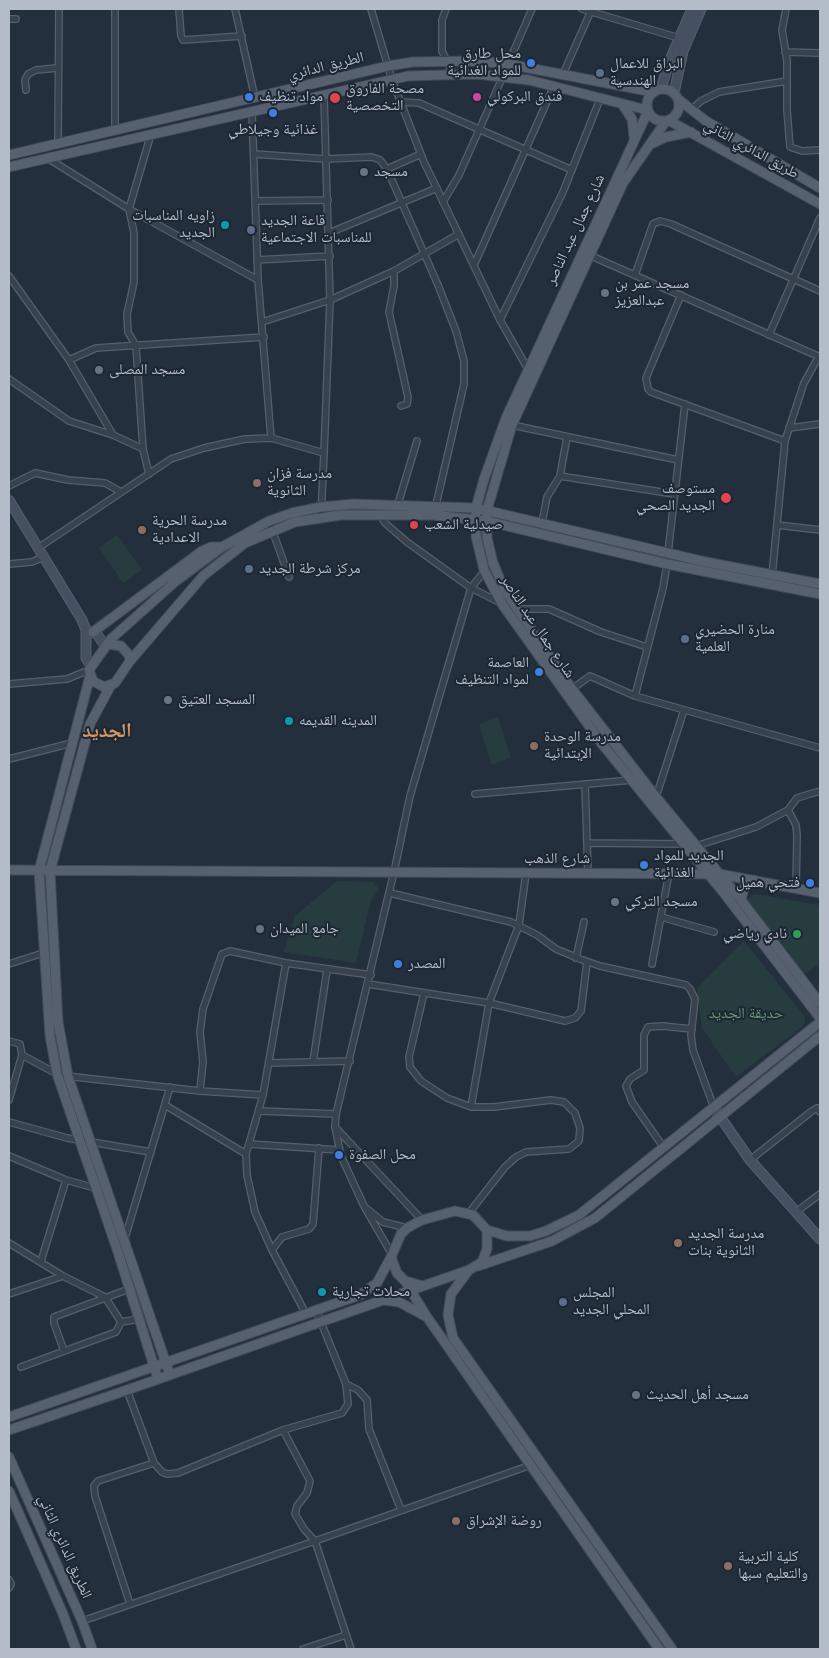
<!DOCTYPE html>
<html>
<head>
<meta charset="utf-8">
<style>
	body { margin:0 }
	#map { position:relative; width:829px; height:1658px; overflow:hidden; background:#242f3e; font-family:"Nunito Sans",sans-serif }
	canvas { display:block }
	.frame { position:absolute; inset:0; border:10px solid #b4bcc9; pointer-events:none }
</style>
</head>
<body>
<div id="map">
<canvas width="829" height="1658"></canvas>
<div class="frame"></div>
</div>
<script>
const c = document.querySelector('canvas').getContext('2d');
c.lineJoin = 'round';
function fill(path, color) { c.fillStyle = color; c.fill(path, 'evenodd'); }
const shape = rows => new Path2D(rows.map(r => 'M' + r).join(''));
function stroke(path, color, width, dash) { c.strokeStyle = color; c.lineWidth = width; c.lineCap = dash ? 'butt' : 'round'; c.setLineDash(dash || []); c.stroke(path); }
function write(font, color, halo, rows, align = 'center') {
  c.font = font + ' "Nunito Sans","Noto Naskh Arabic",sans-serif'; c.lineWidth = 4; c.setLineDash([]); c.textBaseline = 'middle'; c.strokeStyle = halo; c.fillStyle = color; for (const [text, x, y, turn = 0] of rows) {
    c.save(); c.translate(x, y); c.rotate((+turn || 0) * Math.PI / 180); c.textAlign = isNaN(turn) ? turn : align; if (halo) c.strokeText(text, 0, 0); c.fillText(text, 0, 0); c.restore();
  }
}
fill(shape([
	[117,535,142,570,123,583,99,548],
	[498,717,511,758,491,765,479,724],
	[337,881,374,882,379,890,371,900,356,963,284,952,295,916],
	[755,894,820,905,820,963,804,975,747,899],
	[744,941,805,1017,805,1022,802,1027,736,1077,702,1028,697,988]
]), '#263c3f');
const street = shape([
	[179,9,181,36,183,40,242,36],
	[235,9,255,98],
	[371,9,392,80,424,162,500,320,529,371],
	[446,9,442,20,442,51,453,74],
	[582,9,679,38],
	[786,9,782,30,787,60,787,110,790,147,802,151,820,150],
	[9,19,16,19],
	[785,52,820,53],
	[508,64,532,9],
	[563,74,590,13],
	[26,90,25,80,28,74,36,70,57,68],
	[401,102,419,103,572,170],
	[691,110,701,101,719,92,787,81],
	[252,113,258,280,271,438],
	[115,130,115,9],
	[58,144,59,9],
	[254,154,326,159,372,157,380,160,387,169,438,285,456,331,464,361,464,384,436,505],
	[49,159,129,209,258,280],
	[387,169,421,154],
	[255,201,328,200],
	[443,202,459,175,503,76],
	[329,233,437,188],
	[589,255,820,357],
	[257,260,330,256],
	[474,265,554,86],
	[394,271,394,286,389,312,408,397,407,404,401,406],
	[635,275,653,224,660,221,671,224,820,291],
	[9,276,69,360],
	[681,295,646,378,648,389,651,392,785,441],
	[500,320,563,192,600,99],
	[262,322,330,300,394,271,459,234],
	[769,335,820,218],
	[9,379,69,421,113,435,143,449],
	[512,425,678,460],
	[789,428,820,424],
	[113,435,69,360,96,348,264,337],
	[324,453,330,300,324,96],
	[149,474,143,449,136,346,128,332,127,314,134,282,134,233,129,209,151,134],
	[560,476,674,494],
	[9,486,35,473,68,480,105,483,121,492],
	[398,504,417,441],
	[379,513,385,523,407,542,471,588,501,603],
	[269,521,289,577],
	[542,523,547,497,560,476,567,437],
	[777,525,820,530],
	[38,548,171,459,204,448,245,439,271,438,324,453,321,517],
	[668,553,685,404],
	[9,564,32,562,43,557],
	[772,576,785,441,804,383,819,356],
	[517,609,549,609,601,632,647,647],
	[9,684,67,679,89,670],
	[572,689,590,676,635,696,820,748],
	[635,696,663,588,667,564],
	[9,759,72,743],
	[585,784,588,873],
	[475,794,632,780],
	[656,797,684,710],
	[788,810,796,825,797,835,796,888],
	[587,843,685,844],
	[696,846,756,827,788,810,797,798,820,791],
	[390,893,511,922,537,935,556,949,580,959,600,966,686,985,690,989,695,999,691,1035,693,1050,714,1108],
	[661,917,714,932],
	[576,958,584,922],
	[9,964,43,953],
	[652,964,669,873],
	[368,984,489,1003,565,1021,575,1018,581,1011,587,962],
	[424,993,409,1057,410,1067,421,1081,447,1098,471,1107,494,1107,551,1100,564,1102,575,1113,580,1128,579,1141,569,1149,526,1152,516,1157,505,1167,469,1213],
	[9,1041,20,1044,22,1055],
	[313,1062,327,970],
	[269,1063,350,1061],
	[66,1076,200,1091,263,1095],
	[200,1091,203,1062,200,1032,203,1009,222,954,230,951,286,963],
	[9,1100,22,1055,57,1074],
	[165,1105,246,1154],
	[471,1107,489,1003,519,925,526,873],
	[259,1111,336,1114],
	[9,1122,67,1138,151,1152],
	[335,1127,422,1220],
	[249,1144,339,1150],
	[664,1148,632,1102,626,1086,630,1079,644,1070,644,1035,648,1027,662,1026,692,1029],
	[9,1156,66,1180,95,1188],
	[750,1160,812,1111,817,1108,820,1112],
	[367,1209,383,1222,407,1228],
	[796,1212,820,1194],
	[125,1238,170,1087],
	[9,1243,63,1276,105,1297,121,1322,139,1319],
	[272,1250,282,1237,309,1229,313,1224,319,1148],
	[391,1253,364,1206,341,1156,335,1127,336,1114,394,872,410,796,471,588,486,569],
	[41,1261,66,1180],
	[9,1294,63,1276],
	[306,1314,272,1250,255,1212,247,1175,246,1154,263,1095,286,963,371,975],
	[64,1351,54,1323,54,1317,129,1289],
	[21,1367,116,1332,121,1322],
	[346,1384,358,1390,367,1400,369,1429,401,1510],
	[127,1390,154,1463,162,1472,167,1474,178,1473,283,1430,342,1413,348,1404,346,1384,316,1310],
	[9,1580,11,1584,9,1588],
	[130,1604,95,1496,94,1486,98,1481,154,1463],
	[82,1621,315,1541,304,1529,295,1514,297,1506,307,1493,310,1481,283,1430],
	[303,1649,346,1635],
	[351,1649,315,1541,531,1465]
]);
const secondary = shape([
	[661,89,669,62,692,9],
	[674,93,683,51,701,9],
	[9,500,82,620,86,630,86,658,91,666],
	[86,630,97,634,105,646],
	[714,1108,750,1160,820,1239]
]);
const primary = shape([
	'647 105a16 16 0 1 1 32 0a16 16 0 1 1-32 0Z',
	[678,99,706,121,820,188],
	[622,104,632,119,634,137],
	[648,111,506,418,484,479,476,508,476,536,484,570,502,604,602,744,723,892,820,1018],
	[668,120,820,204],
	[666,121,623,183,512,425,487,510,487,538,493,563,505,591,572,689,656,797,741,900,820,1003],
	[651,144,666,137,691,132],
	[9,155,388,66,412,62,475,61,508,64,653,92],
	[9,167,408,76,476,74,529,80,647,110],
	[93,632,202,551,211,547,221,547],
	[108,644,121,646,129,655,130,661,115,683,104,687,93,681,89,670,111,639,176,581,222,547,269,521,292,513,321,507,353,504,476,508,706,562,820,584],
	[130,661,203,576,245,543,295,522,341,515,433,515,486,521,667,564,820,594],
	[90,676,39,871,50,1036,57,1074,117,1249,158,1379],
	[111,685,90,724,50,871,58,1022,68,1076,170,1375],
	[9,870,719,874,820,893],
	[741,900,744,888,754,880],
	[455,1211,473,1215,487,1230,487,1249,482,1262,469,1270,423,1286,405,1281,397,1273,391,1257,401,1234,407,1228,422,1220,455,1211],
	[487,1230,507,1236,530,1236,546,1231,579,1215,820,1022],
	[478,1266,552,1241,595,1218,820,1036],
	[469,1270,451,1294,448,1315,453,1338,672,1649],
	[405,1281,427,1317,659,1649],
	[384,1300,399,1302,425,1316],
	[9,1417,360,1295,377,1283,391,1257],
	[9,1430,127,1390,423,1286],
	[9,1457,82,1621,92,1649],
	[9,1491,63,1614,76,1649]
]);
stroke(street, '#565f6c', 8);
stroke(secondary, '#565f6c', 11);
stroke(primary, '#414a57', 11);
stroke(street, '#38414e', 5.5);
stroke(secondary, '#465061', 9);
stroke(primary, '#56606e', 9);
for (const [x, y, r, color] of [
	[531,63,5,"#3f7fe0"],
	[600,73,5,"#5c6f8a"],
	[249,97,5,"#3f7fe0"],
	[477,97,5,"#d1479c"],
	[335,98,6,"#e0444e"],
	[273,113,5,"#3f7fe0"],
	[364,172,5,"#6b7280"],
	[225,225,5,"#0f9aa8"],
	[251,230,5,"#5c6f8a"],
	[605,293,5,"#6b7280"],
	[99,370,5,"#6b7280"],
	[257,483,5,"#8d6e63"],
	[726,498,6,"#e0444e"],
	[414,525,5,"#e0444e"],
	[142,530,5,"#8d6e63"],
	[249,569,5,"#5c6f8a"],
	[685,639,5,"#5c6f8a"],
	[539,672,5,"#3f7fe0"],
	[168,700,5,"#6b7280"],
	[289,721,5,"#0f9aa8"],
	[534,746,5,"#8d6e63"],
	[644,865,5,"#3f7fe0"],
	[810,883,5,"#3f7fe0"],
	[615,902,5,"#6b7280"],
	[260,929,5,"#6b7280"],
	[797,934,5,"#2e9e5b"],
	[398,964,5,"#3f7fe0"],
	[339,1155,5,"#3f7fe0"],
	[678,1243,5,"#8d6e63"],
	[322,1292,5,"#0f9aa8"],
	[563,1302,5,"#5c6f8a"],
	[636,1395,5,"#6b7280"],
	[456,1521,5,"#8d6e63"],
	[728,1566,5,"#8d6e63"]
]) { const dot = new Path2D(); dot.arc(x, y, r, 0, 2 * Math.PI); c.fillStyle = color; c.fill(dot); stroke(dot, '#1d2633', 2); }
write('15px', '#b4bcc9', '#1d2633', [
	["محل طارق",521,54,"right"],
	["للمواد الغدائية",521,71,"right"],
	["البراق للاعمال",610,64],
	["الهندسية",610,81],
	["مصحة الفاروق",346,89],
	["التخصصية",346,106],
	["مواد تنظيف",259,97],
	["فندق البركولي",487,97],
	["غذائية وجيلاطي",273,130,"center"],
	["مسجد",374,172],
	["زاويه المناسبات",215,216,"right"],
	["الجديد",215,233,"right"],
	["قاعة الجديد",261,221],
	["للمناسبات الاجتماعية",261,238],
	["مسجد عمر بن",615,284],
	["عبدالعزيز",615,301],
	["مسجد المصلى",109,370],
	["مدرسة فزان",267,474],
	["الثانوية",267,491],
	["مستوصف",715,489,"right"],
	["الجديد الصحي",715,506,"right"],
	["مدرسة الحرية",152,521],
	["الاعدادية",152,538],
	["صيدلية الشعب",424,525],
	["مركز شرطة الجديد",259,569],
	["منارة الحضيري",695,630],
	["العلمية",695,647],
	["العاصمة",529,663,"right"],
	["لمواد التنظيف",529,680,"right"],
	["المسجد العتيق",178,700],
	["المدينه القديمه",299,721],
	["مدرسة الوحدة",544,737],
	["الإبتدائية",544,754],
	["الجديد للمواد",654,856],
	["الغذائية",654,873],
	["فتحي هميل",800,883,"right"],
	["مسجد التركي",625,902],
	["جامع الميدان",270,929],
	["نادي رياضي",787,934,"right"],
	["المصدر",408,964],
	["محل الصفوة",349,1155],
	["مدرسة الجديد",688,1234],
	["الثانوية بنات",688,1251],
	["محلات تجارية",332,1292],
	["المجلس",573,1293],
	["المحلي الجديد",573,1310],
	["مسجد أهل الحديث",646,1395],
	["روضة الإشراق",466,1521],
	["كلية التربية",738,1557],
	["والتعليم سبها",738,1574]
], 'left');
write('15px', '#b4bcc9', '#1d2633', [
	["الطريق الدائري",326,67,-14],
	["طريق الدائري الثاني",751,150,29],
	["شارع جمال عبد الناصر",576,230,-65],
	["شارع جمال عبد الناصر",537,627,56],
	["شارع الذهب",557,859],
	["الطريق الدائري الثاني",64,1547,66]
]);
write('15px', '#6b9a76', '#1d2633', [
	["حديقة الجديد",746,1014]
]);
write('bold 20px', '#d59563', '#1d2633', [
	["الجديد",107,732]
]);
</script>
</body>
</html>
